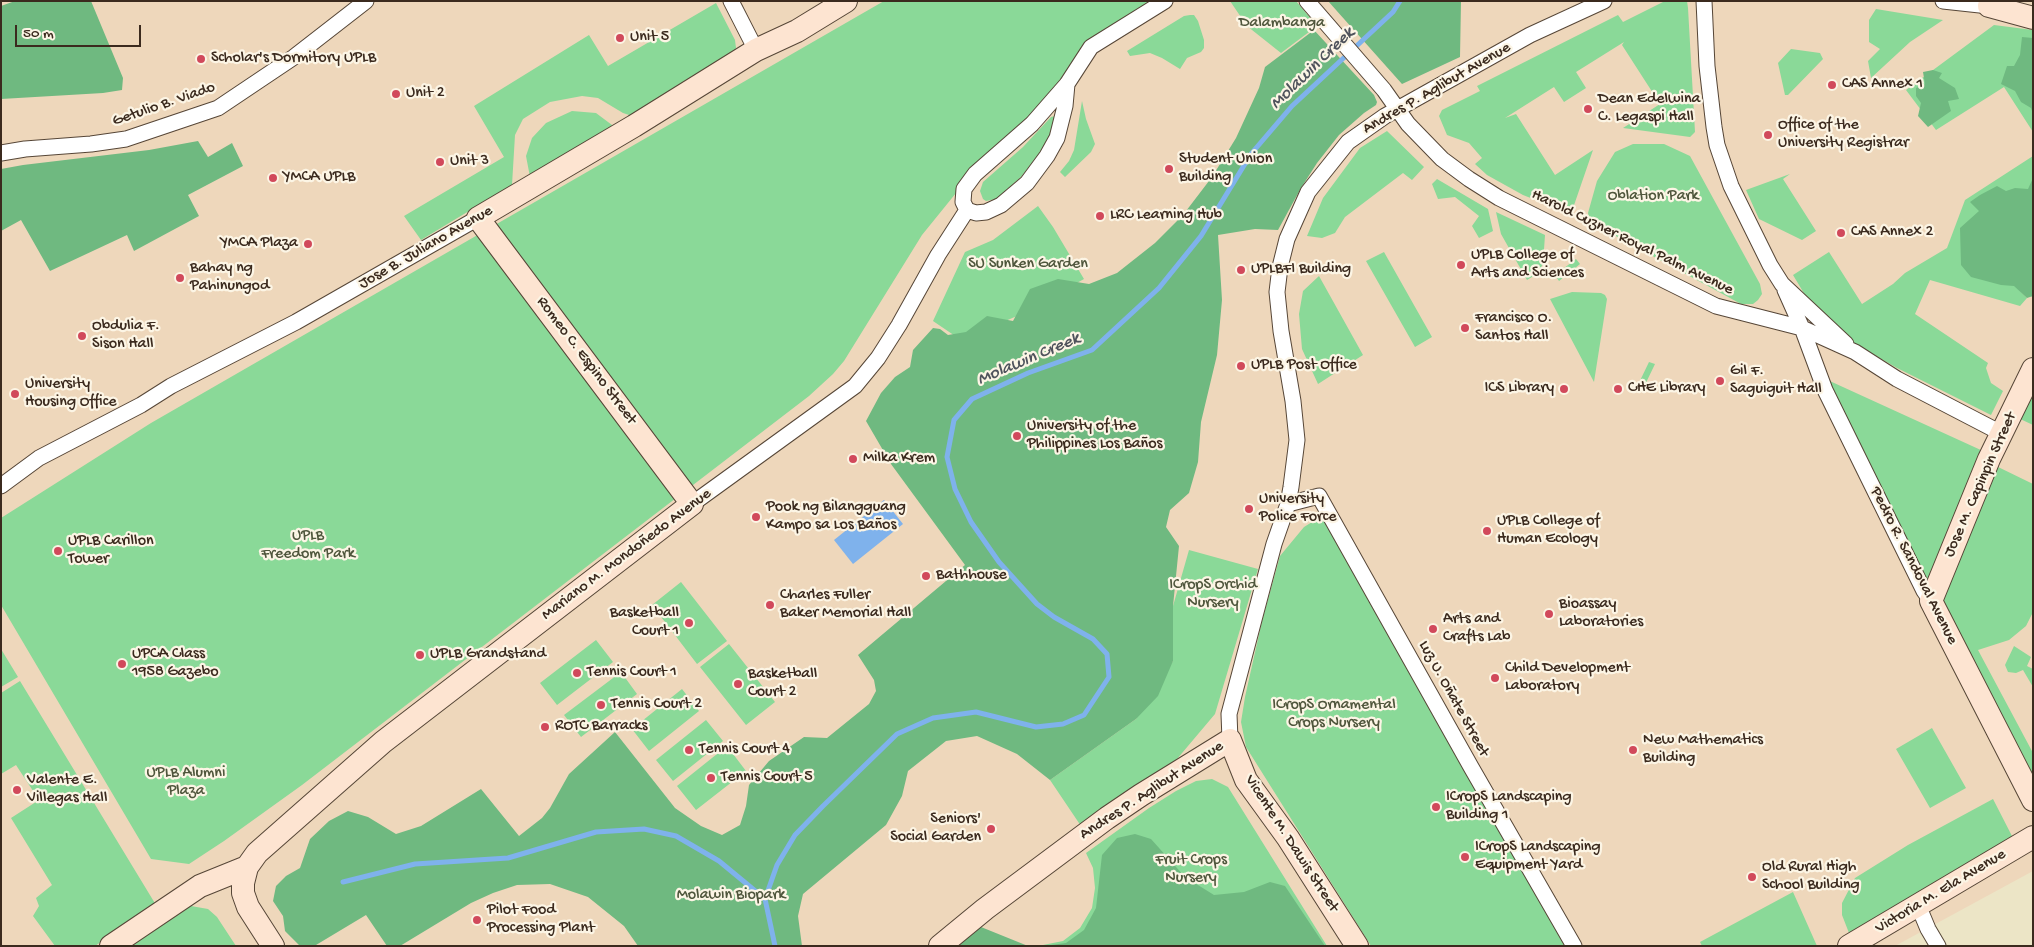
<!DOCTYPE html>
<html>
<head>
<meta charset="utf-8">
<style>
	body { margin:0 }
	#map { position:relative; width:2034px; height:947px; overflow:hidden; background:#ece5c6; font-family:"Gochi Hand",sans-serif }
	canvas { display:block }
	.frame { position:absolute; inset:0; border:2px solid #3b2a1e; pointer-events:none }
	.scale { position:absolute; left:15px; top:25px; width:126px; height:22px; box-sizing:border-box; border:2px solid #3b2a1e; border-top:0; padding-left:6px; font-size:15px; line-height:18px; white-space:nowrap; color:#3b2a1e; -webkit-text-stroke:4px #fcf5e5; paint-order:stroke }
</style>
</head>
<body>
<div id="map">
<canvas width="2034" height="947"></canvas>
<div class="frame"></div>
<div class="scale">50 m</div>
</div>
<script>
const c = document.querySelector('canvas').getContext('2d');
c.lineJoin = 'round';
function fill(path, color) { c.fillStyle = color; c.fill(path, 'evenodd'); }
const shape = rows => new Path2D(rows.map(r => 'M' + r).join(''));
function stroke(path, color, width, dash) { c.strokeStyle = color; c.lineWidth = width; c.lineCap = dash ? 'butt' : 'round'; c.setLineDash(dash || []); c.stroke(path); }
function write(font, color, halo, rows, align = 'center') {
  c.font = font + ' "Gochi Hand",sans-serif'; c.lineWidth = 4.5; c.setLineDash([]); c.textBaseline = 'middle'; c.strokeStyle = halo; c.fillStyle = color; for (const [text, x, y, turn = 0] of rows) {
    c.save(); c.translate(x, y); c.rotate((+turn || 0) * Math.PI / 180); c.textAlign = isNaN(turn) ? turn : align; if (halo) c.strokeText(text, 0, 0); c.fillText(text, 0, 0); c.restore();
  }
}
fill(shape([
	[1,1,2033,1,2033,871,1895,946,1,946]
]), '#eed7bb');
fill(shape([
	[884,1,1162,1,1087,47,1057,95,969,177,922,235,844,361,833,374,809,396,302,785,224,841,189,864,151,859,1,605,1,518,151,423],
	[1230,1,1296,1,1317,26,1281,53,1247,26],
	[1665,1,1687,1,1688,8,1695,132,1690,137,1623,128,1660,104,1622,45,1624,42,1576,72,1586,88,1564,102,1554,87,1505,118,1516,114,1555,175,1593,150,1572,211,1566,212,1523,195,1487,175,1475,164,1482,158,1469,143,1447,135,1439,116,1442,110,1480,91,1477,86,1618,15,1623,22],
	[716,3,735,40,736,48,732,57,635,117,623,113,598,98,582,96,550,102,523,119,515,135,512,185,421,240,404,216,504,157,474,106,589,35,608,66],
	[1876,9,1943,20,1910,42,1871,78,1868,61,1880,49,1869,42,1869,20],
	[1190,15,1194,15,1198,21,1204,40,1204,48,1201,52,1187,58,1180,69,1162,58,1150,53,1130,56,1127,51,1184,16],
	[1994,25,2033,30,2033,132,2004,87,1936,130,1906,90],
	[1791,49,1820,53,1823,59,1788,95,1785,95,1778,63],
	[1082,101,1086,119,1095,144,1091,152,1065,177,1060,172,1069,161,1074,150],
	[572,111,596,113,616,128,530,177,526,156,532,138,546,123],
	[1055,116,1048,142,1021,177,996,199,986,201,983,199,980,191,983,182,1023,147,1051,117],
	[1387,131,1424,167,1412,180,1403,173,1345,217,1335,233,1322,238,1307,236,1323,198,1360,148],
	[1633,144,1664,144,1690,156,1760,284,1762,294,1758,300,1753,304,1741,304,1590,222,1588,213,1597,181,1615,152],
	[2033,156,2033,297,2020,291,2027,298,2020,306,1930,280,1915,314,1988,363,1986,368,1991,383,2003,391,1991,415,1897,368,1857,345,1842,334,1808,300,1793,275,1829,252,1862,304,1893,284,1905,273,1947,248,1965,200],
	[1790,174,1783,179,1816,231,1802,240,1759,219,1746,190],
	[1437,179,1488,209,1493,231,1479,238,1472,226,1479,216,1455,197,1438,199,1432,184],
	[1038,206,1053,227,1084,279,1017,316,961,340,933,321,965,252,993,240],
	[1496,212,1545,235,1543,264,1537,274,1527,280,1501,234],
	[1384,252,1432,337,1415,347,1366,261],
	[1576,259,1580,264,1559,281,1555,275],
	[1319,276,1363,355,1318,384,1302,349,1299,314,1303,291],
	[1572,292,1601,293,1605,295,1607,299,1594,382,1550,299],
	[1649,362,1655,364,1642,391,1636,389],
	[1821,377,1983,451,1994,465,2033,484,2033,612,2026,626,2009,640,1978,650,2033,753,2033,790],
	[2033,383,2033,425,2016,417],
	[1325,514,1571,946,1371,946,1246,747,1241,722,1245,697,1262,621,1280,556,1304,527],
	[1189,550,1258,569,1215,714,1177,759,1083,829,1050,780,1136,719,1173,661,1173,606],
	[681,582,727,641,697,664,652,605],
	[596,640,613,662,557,705,540,683],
	[729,644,775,702,746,725,700,667],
	[2014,646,2031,657,2027,666,2033,669,2033,687,2023,670,2016,673,2008,672,2005,665],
	[1,649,18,677,1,687],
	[621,672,637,694,581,737,564,715],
	[20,681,156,905,95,946,55,946,33,916,39,906,36,898,52,885,11,818,39,800,16,765,1,774,1,693],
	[682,689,699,711,649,751,632,729],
	[706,720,723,741,673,781,656,760],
	[1932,728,1966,788,1930,808,1896,749],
	[727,746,746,771,696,810,677,786],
	[1212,779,1228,787,1327,946,1038,946,1063,941,1080,928,1092,908,1095,888,1093,868,1086,853,1149,808,1176,791,1196,781],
	[1993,799,2013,838,1849,933,1842,915,1842,903,1855,878,1908,845],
	[1793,892,1817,946,1702,946,1700,942],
	[191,906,208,909,217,917,236,946,131,946]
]), '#8ad998');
fill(shape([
	[15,1,91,1,123,78,122,90,103,93,1,99,1,6],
	[1328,1,1461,1,1460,57,1402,84],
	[1314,30,1374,95,1377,102,1376,105,1364,113,1339,135,1317,163,1301,188,1278,230,1255,229,1218,235,1222,300,1217,355,1201,422,1198,462,1189,493,1170,510,1166,527,1179,546,1173,606,1173,661,1158,696,1136,719,1050,780,1017,754,977,736,946,741,908,771,902,796,886,825,803,894,798,916,802,946,638,946,624,926,588,897,550,884,517,885,493,893,471,903,400,946,387,946,366,915,316,945,300,946,285,931,283,916,273,901,276,886,286,876,300,868,310,839,329,821,348,811,368,817,396,834,421,826,481,789,519,836,542,818,550,808,569,774,615,732,675,808,701,826,722,835,740,825,746,806,749,785,769,761,804,737,827,738,869,704,876,691,874,680,858,655,965,565,891,464,866,421,881,393,895,377,910,367,913,350,933,328,940,329,948,335,966,332,987,316,1013,321,1030,289,1058,279,1089,284,1117,273,1155,243,1183,215,1212,177,1236,138,1259,88,1265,67],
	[2022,37,2033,38,2033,114,2031,108,2021,102,2015,91,2001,84,2007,66,2014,66,2020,55],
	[1933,70,1942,73,1939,78,1955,88,1959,99,1948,101,1951,111,1928,127,1918,116,1921,103,1916,96,1916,88,1925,84,1923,72],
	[198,141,208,157,232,143,243,166,188,195,199,216,134,251,127,235,50,271,21,220,1,231,1,169,23,165,149,150],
	[2033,178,2033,296,2027,298,2014,286,2001,285,1971,277,1961,265,1960,228,1979,211,1970,202,1980,195,1997,186,2006,191,2015,188,2028,189],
	[1135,834,1151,839,1185,877,1214,895,1244,892,1270,882,1285,886,1325,946,1044,946,1066,943,1084,930,1096,908,1102,855,1117,838],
	[971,914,981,927,1028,946,930,946]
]), '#6fb980');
fill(shape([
	[884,500,903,524,853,564,834,540]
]), '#7fb2ec');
stroke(shape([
	[343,882,415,864,508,858,596,832,644,829,676,836,719,861,765,899],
	[775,946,765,899,777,865,795,835,823,806,897,734,933,718,976,712,1036,727,1063,724,1084,715,1109,677,1107,654,1093,639,1054,617,1037,604,999,562,971,522,955,489,947,457,954,420,972,399,1028,373,1092,350,1159,288,1201,236,1251,154,1292,106,1393,12,1400,1]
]), '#7fb2ec', 5);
const street = shape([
	[731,1,756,50],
	[1307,1,1384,90,1408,124,1442,159,1469,179,1499,198,1716,306,1802,328,1855,352,1897,379,2001,433],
	[1704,1,1707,66,1714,127,1717,145,1731,186,1770,265,1782,284,1846,344],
	[1943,1,1989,6,1996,1],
	[1067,84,1065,106,1057,138,1047,156,1027,183,1001,205,986,212,976,213,967,210,963,202,964,189,975,174,1032,124,1067,84,1091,47,1165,1],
	[1,153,25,149,91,144,126,139,218,108,294,57,366,1],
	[1785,290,1802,328,1825,390,1924,591,1931,601],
	[1,486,39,458,141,405,171,386,296,322,478,218],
	[692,504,855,386,878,358,899,325,938,255,967,210],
	[1288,504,1319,496,1471,767,1574,946],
	[1230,740,1229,714,1274,544,1288,504,1291,487,1297,440,1293,401,1281,331,1277,292,1280,267,1287,239,1308,192,1348,142,1385,116,1530,35,1604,1],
	[1918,905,1928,929,1938,946]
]);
const secondary = shape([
	[1989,6,2033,18],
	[2033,369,1989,459,1931,601,2033,800],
	[111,946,200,886,247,867],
	[273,946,248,907,243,893,243,883,247,867,257,853,383,742,692,504,478,218,634,126,756,50,797,31,846,1],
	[940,946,985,909,1107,818,1141,795,1230,740,1246,780,1288,838,1357,946],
	[1849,946,2033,837]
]);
stroke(street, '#564637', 17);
stroke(secondary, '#564637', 24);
stroke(street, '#fff', 15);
stroke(secondary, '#fde4d1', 22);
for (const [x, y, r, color] of [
	[620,38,5,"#d1495b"],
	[201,59,5,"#d1495b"],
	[1832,85,5,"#d1495b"],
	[396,94,5,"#d1495b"],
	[1588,109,5,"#d1495b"],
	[1768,135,5,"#d1495b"],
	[440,162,5,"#d1495b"],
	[1169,169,5,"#d1495b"],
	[273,178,5,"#d1495b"],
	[1100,216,5,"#d1495b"],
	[1841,233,5,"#d1495b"],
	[308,244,5,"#d1495b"],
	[1461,265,5,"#d1495b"],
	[1241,270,5,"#d1495b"],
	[180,278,5,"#d1495b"],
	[1465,328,5,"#d1495b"],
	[82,336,5,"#d1495b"],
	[1241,366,5,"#d1495b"],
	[1720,381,5,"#d1495b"],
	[1564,389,5,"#d1495b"],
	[1618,389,5,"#d1495b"],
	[15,394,5,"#d1495b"],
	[1017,436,5,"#d1495b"],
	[853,459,5,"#d1495b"],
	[1249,509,5,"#d1495b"],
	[756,517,5,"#d1495b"],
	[1487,531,5,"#d1495b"],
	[58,551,5,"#d1495b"],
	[926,576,5,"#d1495b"],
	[770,605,5,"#d1495b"],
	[1549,614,5,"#d1495b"],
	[689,623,5,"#d1495b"],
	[1433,629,5,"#d1495b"],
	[420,655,5,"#d1495b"],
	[122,664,5,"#d1495b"],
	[577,673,5,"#d1495b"],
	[1495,678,5,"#d1495b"],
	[738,684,5,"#d1495b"],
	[601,705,5,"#d1495b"],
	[545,727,5,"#d1495b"],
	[689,750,5,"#d1495b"],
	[1633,750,5,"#d1495b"],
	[711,778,5,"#d1495b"],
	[17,790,5,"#d1495b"],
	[1436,807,5,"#d1495b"],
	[991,829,5,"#d1495b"],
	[1465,857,5,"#d1495b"],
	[1752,877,5,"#d1495b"],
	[477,920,5,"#d1495b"]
]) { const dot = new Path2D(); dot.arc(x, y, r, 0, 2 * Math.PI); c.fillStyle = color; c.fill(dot); stroke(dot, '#fcf5e5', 2); }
write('16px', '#4f563c', '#fcf5e5', [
	["Dalambanga",1282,24],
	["Oblation Park",1653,197],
	["SU Sunken Garden",1028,265],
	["UPLB",308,537],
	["Freedom Park",308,555],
	["ICropS Orchid",1213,586],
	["Nursery",1213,604],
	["ICropS Ornamental",1334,706],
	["Crops Nursery",1334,724],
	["UPLB Alumni",186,774],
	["Plaza",186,792],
	["Fruit Crops",1191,861],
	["Nursery",1191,879],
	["Molawin Biopark",731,896]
]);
write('16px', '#3b2a1e', '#fcf5e5', [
	["Unit 5",630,38],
	["Scholar's Dormitory UPLB",211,59],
	["CAS Annex 1",1842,85],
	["Unit 2",406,94],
	["Dean Edelwina",1598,100],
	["C. Legaspi Hall",1598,118],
	["Office of the",1778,126],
	["University Registrar",1778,144],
	["Student Union",1179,160],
	["Building",1179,178],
	["Unit 3",450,162],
	["YMCA UPLB",283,178],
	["LRC Learning Hub",1110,216],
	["CAS Annex 2",1851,233],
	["YMCA Plaza",298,244,"right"],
	["UPLB College of",1471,256],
	["Arts and Sciences",1471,274],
	["Bahay ng",190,269],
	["Pahinungod",190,287],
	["UPLBFI Building",1251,270],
	["Francisco O.",1475,319],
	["Santos Hall",1475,337],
	["Obdulia F.",92,327],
	["Sison Hall",92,345],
	["UPLB Post Office",1251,366],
	["Gil F.",1730,372],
	["Saguiguit Hall",1730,390],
	["University",25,385],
	["Housing Office",25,403],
	["ICS Library",1554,389,"right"],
	["CHE Library",1628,389],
	["University of the",1027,427],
	["Philippines Los Baños",1027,445],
	["Milka Krem",863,459],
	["University",1259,500],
	["Police Force",1259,518],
	["Pook ng Bilangguang",766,508],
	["Kampo sa Los Baños",766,526],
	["UPLB College of",1497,522],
	["Human Ecology",1497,540],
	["UPLB Carillon",68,542],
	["Tower",68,560],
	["Bathhouse",936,576],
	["Charles Fuller",780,596],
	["Baker Memorial Hall",780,614],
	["Bioassay",1559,605],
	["Laboratories",1559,623],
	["Basketball",679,614,"right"],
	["Court 1",679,632,"right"],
	["Arts and",1443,620],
	["Crafts Lab",1443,638],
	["UPCA Class",132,655],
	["1958 Gazebo",132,673],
	["UPLB Grandstand",430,655],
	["Child Development",1505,669],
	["Laboratory",1505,687],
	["Tennis Court 1",587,673],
	["Basketball",748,675],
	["Court 2",748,693],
	["Tennis Court 2",611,705],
	["ROTC Barracks",555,727],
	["New Mathematics",1643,741],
	["Building",1643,759],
	["Tennis Court 4",699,750],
	["Tennis Court 5",721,778],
	["Valente E.",27,781],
	["Villegas Hall",27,799],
	["ICropS Landscaping",1446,798],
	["Building 1",1446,816],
	["Seniors'",981,820,"right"],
	["Social Garden",981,838,"right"],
	["ICropS Landscaping",1475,848],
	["Equipment Yard",1475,866],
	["Old Rural High",1762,868],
	["School Building",1762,886],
	["Pilot Food",487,911],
	["Processing Plant",487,929]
], 'left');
write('16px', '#3b2a1e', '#fcf5e5', [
	["Andres P. Aglibut Avenue",1437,89,-30],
	["Getulio B. Viado",164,105,-19],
	["Harold Cuzner Royal Palm Avenue",1632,243,26],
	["Jose B. Juliano Avenue",426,248,-30],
	["Romeo C. Espino Street",586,361,53],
	["Jose M. Capinpin Street",1981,485,-66],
	["Mariano M. Mondoñedo Avenue",627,555,-37],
	["Pedro R. Sandoval Avenue",1913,566,63],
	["Luz U. Oñate Street",1453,699,61],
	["Andres P. Aglibut Avenue",1152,791,-33],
	["Vicente M. Dawis Street",1291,844,57],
	["Victoria M. Ela Avenue",1941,892,-31]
]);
write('italic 18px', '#4f535c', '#fcf5e5', [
	["Molawin Creek",1313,69,-44],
	["Molawin Creek",1029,360,-23]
]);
</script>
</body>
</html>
